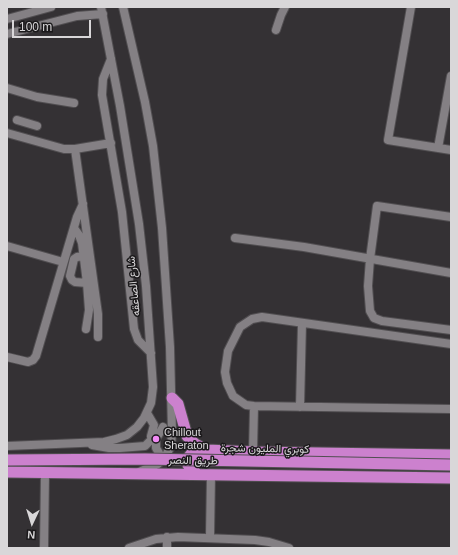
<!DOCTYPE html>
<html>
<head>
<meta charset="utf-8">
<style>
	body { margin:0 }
	#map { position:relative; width:458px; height:555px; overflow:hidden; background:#343134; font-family:Arial,sans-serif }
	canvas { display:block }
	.frame { position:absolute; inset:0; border:8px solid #d9d7d9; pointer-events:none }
	.north { position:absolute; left:12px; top:503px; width:40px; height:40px; -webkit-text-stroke:3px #1b191b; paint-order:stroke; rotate:184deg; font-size:11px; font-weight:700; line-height:16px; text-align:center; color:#d9d7d9 }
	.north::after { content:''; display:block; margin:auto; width:14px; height:18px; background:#d9d7d9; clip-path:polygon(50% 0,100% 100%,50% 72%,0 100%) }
	.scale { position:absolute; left:12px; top:20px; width:79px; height:18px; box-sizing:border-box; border:2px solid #d9d7d9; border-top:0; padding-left:5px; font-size:12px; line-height:14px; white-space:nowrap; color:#d9d7d9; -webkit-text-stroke:3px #1b191b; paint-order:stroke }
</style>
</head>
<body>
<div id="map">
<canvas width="458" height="555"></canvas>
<div class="frame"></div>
<div class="north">N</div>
<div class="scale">100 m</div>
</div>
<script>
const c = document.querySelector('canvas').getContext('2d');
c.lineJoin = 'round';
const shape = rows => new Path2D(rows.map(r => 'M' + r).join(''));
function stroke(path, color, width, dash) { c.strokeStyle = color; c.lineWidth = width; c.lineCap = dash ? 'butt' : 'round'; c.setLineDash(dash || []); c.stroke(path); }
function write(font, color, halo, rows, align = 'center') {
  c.font = font + ' Arial,Vazirmatn,sans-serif'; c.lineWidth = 3; c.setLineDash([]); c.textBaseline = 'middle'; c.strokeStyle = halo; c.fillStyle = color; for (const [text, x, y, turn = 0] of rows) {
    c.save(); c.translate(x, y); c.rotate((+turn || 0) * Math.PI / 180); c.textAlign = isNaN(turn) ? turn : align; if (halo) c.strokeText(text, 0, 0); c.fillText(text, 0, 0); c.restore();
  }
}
const minor = shape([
	[123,7,145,102,153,146,162,228,170,347,172,433,171,446,165,457,158,464,139,472],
	[411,7,388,140,451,150],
	[7,19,51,7],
	[276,30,281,15,285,7],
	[7,34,77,16,103,14],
	[111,59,103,79,102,95,122,212,134,329,138,340,151,353],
	[7,88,37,97,74,103],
	[17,120,37,126],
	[7,133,64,149,75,149,111,143],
	[438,148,451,76],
	[75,149,98,314,98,337],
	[451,217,377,206,370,259,368,286,370,311,374,318,382,321,451,330],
	[74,228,79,235,82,243,87,283,89,310,86,329],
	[235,238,304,247,451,273],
	[7,246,63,262],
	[83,256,77,257,74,259,70,276,72,280,75,282,87,283],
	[451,344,262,317,252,319,240,327,228,351,225,372,227,383,233,396,246,405,254,406,451,409],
	[7,357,28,362,33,360,36,356,77,217,83,204],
	[300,407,302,323],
	[147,413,154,425,151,436],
	[92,445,109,448,120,448,145,446,149,442],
	[7,446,104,442,116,439,127,435,137,427,144,418,151,403,153,387,146,286,139,224,120,106,101,7],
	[253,452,254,406],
	[159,453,156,448,156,439,163,427],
	[210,537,211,474],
	[44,548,45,472],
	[129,548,156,539,178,537,255,540,269,542,289,548],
	[167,548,167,537]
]);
const highway = shape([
	[172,398,178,404,187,436,195,444,207,450,253,452,451,455],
	[7,472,451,478],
	[197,474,188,465,188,458,191,454,195,452,209,452]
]);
stroke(minor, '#514e51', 10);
stroke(highway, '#514e51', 13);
stroke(minor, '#848084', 8);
stroke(highway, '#cc81ce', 11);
const highwayBridge = shape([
	[7,460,145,459,451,465]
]);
stroke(highwayBridge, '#514e51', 13, []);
stroke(highwayBridge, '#cc81ce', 11);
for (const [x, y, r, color] of [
	[156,439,4,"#f18af5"]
]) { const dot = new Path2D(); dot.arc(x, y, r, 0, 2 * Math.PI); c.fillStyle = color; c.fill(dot); stroke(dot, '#1b191b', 1.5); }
write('11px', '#d9d7d9', '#1b191b', [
	["شارع الصاعقه",134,286,-95],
	["كوبري المليون شجرة",265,449,1],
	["طريق النصر",193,461,1]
]);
write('11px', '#d9d7d9', '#1b191b', [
	["Chillout",164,433],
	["Sheraton",164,446]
], 'left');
</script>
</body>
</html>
